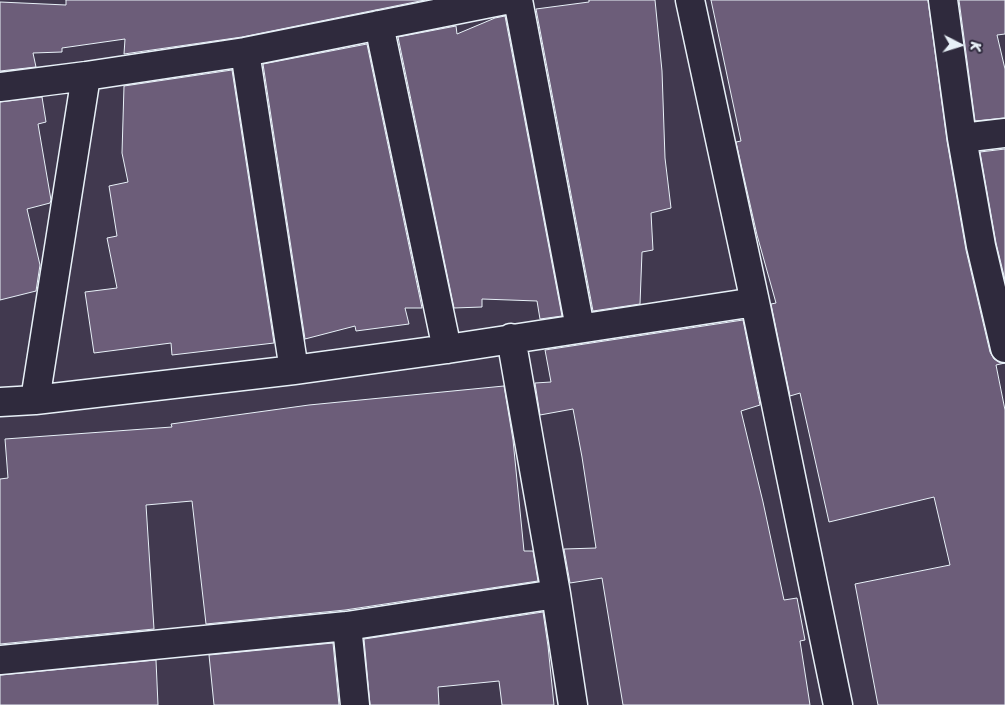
<!DOCTYPE html>
<html>
<head>
<meta charset="utf-8">
<style>
	body { margin:0 }
	#map { position:relative; width:1005px; height:705px; overflow:hidden; background:#41394f; font-family:Sriracha,sans-serif }
	canvas { display:block }
	.north { position:absolute; left:935px; top:20px; width:50px; height:50px; -webkit-text-stroke:4px #2f2a3d; paint-order:stroke; rotate:95deg; font-size:14px; font-weight:700; line-height:20px; text-align:center; color:#e8f1f8 }
	.north::after { content:''; display:block; margin:auto; width:18px; height:22px; background:#e8f1f8; clip-path:polygon(50% 0,100% 100%,50% 72%,0 100%) }
</style>
</head>
<body>
<div id="map">
<canvas width="1005" height="705"></canvas>
<div class="north">K</div>
</div>
<script>
const c = document.querySelector('canvas').getContext('2d');
c.lineJoin = 'round';
function fill(path, color) { c.fillStyle = color; c.fill(path, 'evenodd'); }
const shape = rows => new Path2D(rows.map(r => 'M' + r).join(''));
function stroke(path, color, width, dash) { c.strokeStyle = color; c.lineWidth = width; c.lineCap = dash ? 'butt' : 'round'; c.setLineDash(dash || []); c.stroke(path); }
const building = shape([
	[66,0,425,0,242,37,124,54,125,39,62,48,62,52,33,53,36,67,0,71,0,2,66,5,66,0],
	[589,0,655,0,662,71,665,158,671,208,651,213,653,250,642,252,640,304,593,311,536,9,589,2,589,0],
	[711,0,928,0,947,141,966,250,990,352,994,359,1000,363,1005,363,996,365,1005,410,1005,705,878,705,855,584,950,565,934,497,829,522,800,393,790,396,771,304,776,303,757,235,736,142,741,141,711,0],
	[959,0,1005,0,1005,34,997,35,1005,69,1005,118,975,121,959,0],
	[505,16,562,316,540,319,537,301,482,299,482,307,454,308,398,37,456,26,457,34,495,18,505,16],
	[367,44,422,308,405,308,409,324,356,331,355,326,305,339,263,64,367,44],
	[232,70,274,343,172,355,171,343,94,353,85,292,117,288,107,238,117,236,109,186,128,182,122,153,124,86,232,70],
	[42,97,46,122,38,124,51,200,50,203,27,209,40,265,36,291,0,300,0,102,42,97],
	[1005,149,1005,280,996,243,980,152,1005,149],
	[743,320,760,405,741,411,763,502,784,600,797,598,805,640,800,641,810,705,623,705,602,578,570,583,564,549,596,548,582,457,573,409,540,415,535,383,551,382,545,350,743,320],
	[504,386,513,440,524,551,533,551,538,581,345,610,206,624,192,501,146,505,154,629,0,644,0,479,8,478,5,439,172,427,171,424,309,405,504,386],
	[543,612,548,646,554,705,502,705,499,681,438,687,439,705,370,705,364,639,543,612],
	[333,643,339,705,214,705,209,655,333,643],
	[156,660,158,705,0,705,0,675,156,660]
]);
fill(building, '#6c5d79');
stroke(building, '#e8f1f8', 1);
const street = shape([
	[518,0,580,328],
	[690,0,755,302,838,705],
	[943,0,962,138,981,246,1005,348],
	[379,25,447,349],
	[245,52,294,370],
	[0,87,86,76,245,52,505,0],
	[962,138,1005,133],
	[511,338,556,594,573,705],
	[35,400,86,76],
	[0,402,35,400,294,370,447,349,755,302],
	[347,626,355,705],
	[0,660,347,626,556,594]
]);
stroke(street, '#e8f1f8', 31);
stroke(street, '#2f2a3d', 28);
</script>
</body>
</html>
